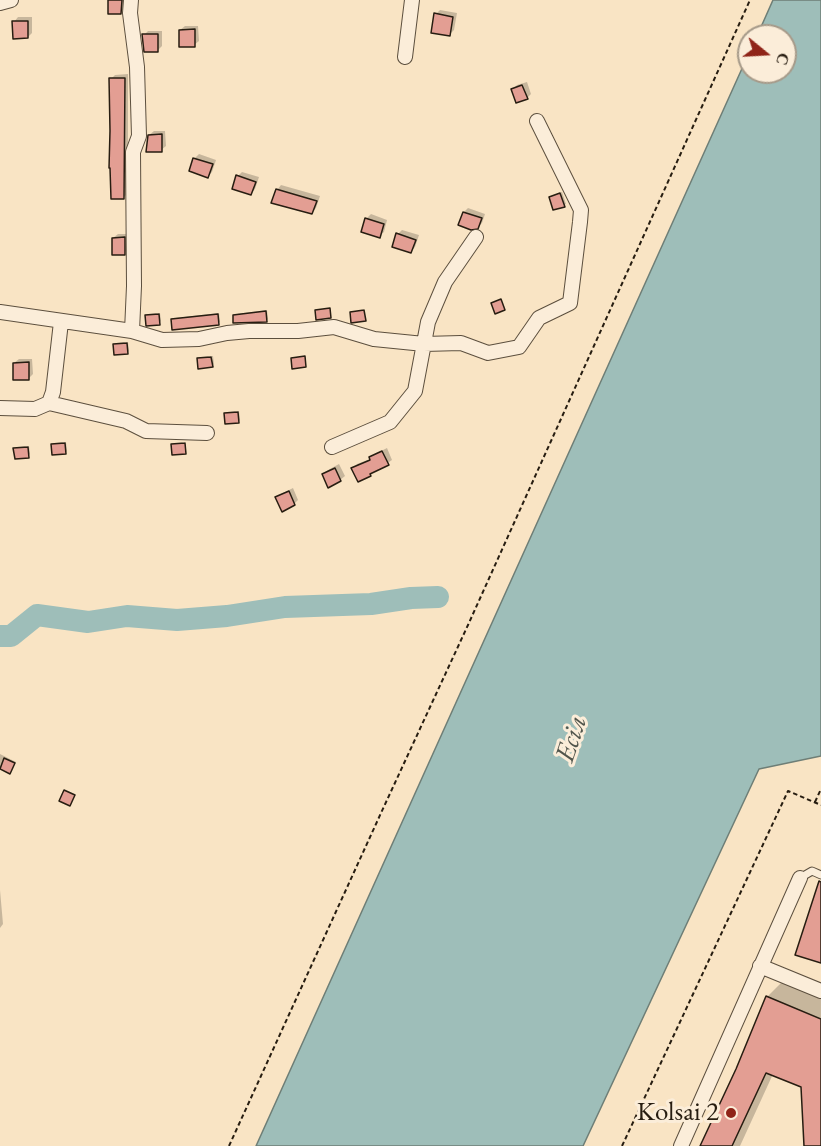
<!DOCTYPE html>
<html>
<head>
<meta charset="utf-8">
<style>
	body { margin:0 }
	#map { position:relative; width:821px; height:1146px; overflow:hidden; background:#f9e4c4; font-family:"EB Garamond",serif }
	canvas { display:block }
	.north { position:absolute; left:737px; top:24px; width:60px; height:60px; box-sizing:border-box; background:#fbedd9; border:2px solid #a69a89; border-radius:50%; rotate:108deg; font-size:16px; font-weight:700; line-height:24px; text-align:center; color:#271d11 }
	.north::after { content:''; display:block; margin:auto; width:21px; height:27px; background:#8f2418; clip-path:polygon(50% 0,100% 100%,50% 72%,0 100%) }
</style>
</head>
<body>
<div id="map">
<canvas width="821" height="1146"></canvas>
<div class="north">С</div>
</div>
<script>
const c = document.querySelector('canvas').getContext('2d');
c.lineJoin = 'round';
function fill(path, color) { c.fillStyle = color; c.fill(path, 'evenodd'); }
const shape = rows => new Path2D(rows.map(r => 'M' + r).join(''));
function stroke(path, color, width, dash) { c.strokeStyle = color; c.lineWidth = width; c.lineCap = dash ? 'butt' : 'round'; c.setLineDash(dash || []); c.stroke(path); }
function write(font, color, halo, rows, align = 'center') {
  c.font = font + ' "EB Garamond",serif'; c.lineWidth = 6; c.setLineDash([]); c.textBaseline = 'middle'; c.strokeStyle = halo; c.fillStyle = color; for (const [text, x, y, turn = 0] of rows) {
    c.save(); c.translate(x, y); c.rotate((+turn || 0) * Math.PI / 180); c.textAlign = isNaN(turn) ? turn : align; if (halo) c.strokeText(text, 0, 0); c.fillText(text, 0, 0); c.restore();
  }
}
const water = shape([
	[773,0,821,0,821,756,759,769,583,1146,256,1146,749,53,749,72,785,72,785,36,757,36,773,0]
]);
fill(water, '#9ebeb9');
stroke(water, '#6e7e76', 1.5);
fill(shape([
	[109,0,126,0,125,8,120,12],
	[440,10,457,13,454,30,450,34,436,14],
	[18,17,32,17,32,33,28,37,14,22],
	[185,26,198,26,199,41,194,45,180,30],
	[148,31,162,31,162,46,158,50,144,35],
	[128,74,128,193,124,197,111,79,115,75],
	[527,82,531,94,527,98,513,89,517,85],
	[154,131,165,131,166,146,161,150,149,135],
	[199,154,216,160,212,172,208,176,191,170,195,158],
	[242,172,259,177,255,189,251,194,238,176],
	[281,185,320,196,316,208,312,213,277,190],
	[562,192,566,204,564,205,550,197],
	[468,208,485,214,482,223,478,227,464,212],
	[371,214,387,220,384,232,379,236,366,219],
	[402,230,419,235,415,247,411,252,398,234],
	[118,234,128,234,128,249,124,253,113,238],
	[267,310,268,319,266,321,234,315,236,314],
	[160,313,161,321,159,323,146,316,148,314],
	[219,313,220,322,218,323,173,320,175,318],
	[128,342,129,351,128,352,115,345,116,343],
	[213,356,214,364,212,366,199,359,201,357],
	[19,359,32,359,33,374,28,379,14,363],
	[239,411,240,420,239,421,226,414,227,412],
	[66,442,67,451,66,452,52,445,54,443],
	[29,446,30,454,28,456,15,449,17,447],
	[387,448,392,460,370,475,359,480,353,469,357,464,370,459,375,454],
	[339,464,345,476,340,480,323,474,328,470],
	[293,488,298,500,294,504,277,498,281,494],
	[0,754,16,762,10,772,0,767],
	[0,890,3,924,0,928],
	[784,980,821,996,821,1146,806,1146,802,1086,773,1074,740,1146,702,1146,737,1069,767,997]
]), '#0003');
stroke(shape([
	[0,636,11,636,37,615,88,622,127,616,177,620,227,616,285,607,371,604,411,598,438,597]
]), '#9ebeb9', 22);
const building = shape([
	[108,0,122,0,121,14,108,14,108,0],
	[434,13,453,17,450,36,431,33,434,13],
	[12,21,28,21,28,38,13,39,12,21],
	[195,29,195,47,179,47,179,30,195,29],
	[142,34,158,34,158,52,144,52,142,34],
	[109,78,125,78,124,199,111,199,110,168,109,168,110,131,109,78],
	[522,85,528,99,516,103,511,89,522,85],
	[162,134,162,152,146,152,148,135,162,134],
	[193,158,213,164,208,178,189,171,193,158],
	[236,175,256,182,251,195,232,189,236,175],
	[276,189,317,201,312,214,271,203,276,189],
	[560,193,565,207,553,210,549,197,560,193],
	[463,212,482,218,478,229,471,230,458,225,463,212],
	[365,218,384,224,380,238,361,232,365,218],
	[396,233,416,240,411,253,392,247,396,233],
	[125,237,125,255,112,255,112,238,125,237],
	[501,299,505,310,495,314,491,303,501,299],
	[330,308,331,318,316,320,315,310,330,308],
	[364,310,366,321,351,323,350,312,364,310],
	[266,311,267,322,233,323,233,315,266,311],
	[159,314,160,325,146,326,145,315,159,314],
	[218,314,219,325,172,330,171,319,218,314],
	[127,343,128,354,114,355,113,344,127,343],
	[305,356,306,367,292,369,291,358,305,356],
	[211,357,213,367,198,369,197,358,211,357],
	[29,362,29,380,13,380,13,363,29,362],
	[238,412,239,423,225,424,224,413,238,412],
	[65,443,66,454,52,455,51,444,65,443],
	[185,443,186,454,172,455,171,444,185,443],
	[28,447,29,458,15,459,13,448,28,447],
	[382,451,389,465,370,474,371,476,358,482,351,468,370,460,369,457,382,451],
	[335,468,341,481,328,488,322,474,335,468],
	[289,491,295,505,282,512,275,497,289,491],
	[4,758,15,763,10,774,0,769,4,758],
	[64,790,75,795,70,806,59,801,64,790],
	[819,881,821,882,821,963,795,955,819,881],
	[766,996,821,1019,821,1146,804,1146,801,1087,766,1073,732,1146,700,1146,736,1069,766,996]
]);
fill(building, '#e39e93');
stroke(building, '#271d11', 1.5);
const lane = shape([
	[800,878,812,871,821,875]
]);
const street = shape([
	[131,0,130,13,137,67,139,136,133,152,134,286,132,331],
	[0,3,11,0],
	[405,57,412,0],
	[0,312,132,331,162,340,199,339,227,333,249,331,298,331,334,327,374,339,424,344,461,343,488,353,519,347,539,318,570,303,580,222,581,210,537,121],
	[49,403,53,392,61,322],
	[0,408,35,409,49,403,126,421,146,431,207,433],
	[332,447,390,422,415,391,428,322,445,282,476,237],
	[760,966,821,991],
	[681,1146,800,878]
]);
stroke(lane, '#5c4f3e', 9);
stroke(street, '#5c4f3e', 16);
stroke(shape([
	[815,802,821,789],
	[229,1146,381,813,468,625,750,0],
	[622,1146,788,791,821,805]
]), '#271d11', 2, [4.5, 3]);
stroke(lane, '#fbedd9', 7);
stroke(street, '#fbedd9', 14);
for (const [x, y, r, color] of [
	[731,1113,6,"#8f2418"]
]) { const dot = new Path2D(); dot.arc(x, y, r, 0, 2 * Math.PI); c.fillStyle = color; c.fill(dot); stroke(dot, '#fbedd9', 2); }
write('27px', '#271d11', '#fbedd9', [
	["Kolsai 2",719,1113]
], 'right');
write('italic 28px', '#51554c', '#fbedd9', [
	["Есіл",572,739,-72]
]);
</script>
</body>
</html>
